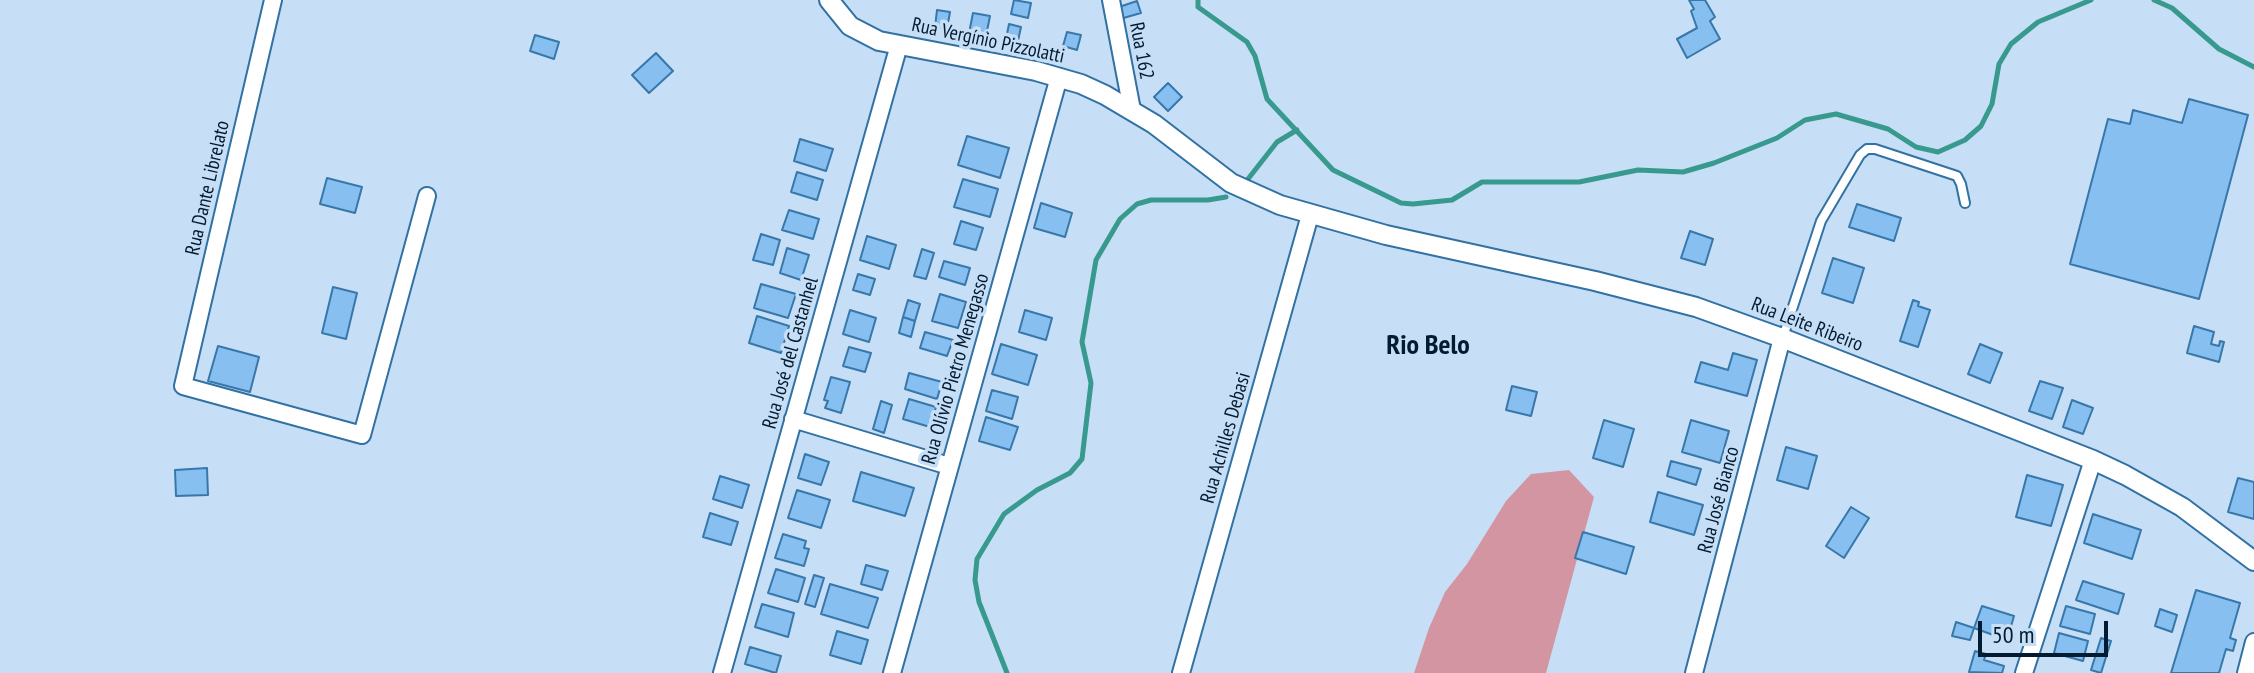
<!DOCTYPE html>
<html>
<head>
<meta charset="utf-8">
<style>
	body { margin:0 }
	#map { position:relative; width:2254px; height:673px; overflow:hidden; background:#c6dff6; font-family:"PT Sans Narrow",sans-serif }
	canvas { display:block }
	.scale { position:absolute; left:1978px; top:621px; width:130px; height:36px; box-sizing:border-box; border:4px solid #021b30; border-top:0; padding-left:10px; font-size:24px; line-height:28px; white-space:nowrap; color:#021b30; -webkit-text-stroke:6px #c6dff6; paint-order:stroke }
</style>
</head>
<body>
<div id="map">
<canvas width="2254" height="673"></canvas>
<div class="scale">50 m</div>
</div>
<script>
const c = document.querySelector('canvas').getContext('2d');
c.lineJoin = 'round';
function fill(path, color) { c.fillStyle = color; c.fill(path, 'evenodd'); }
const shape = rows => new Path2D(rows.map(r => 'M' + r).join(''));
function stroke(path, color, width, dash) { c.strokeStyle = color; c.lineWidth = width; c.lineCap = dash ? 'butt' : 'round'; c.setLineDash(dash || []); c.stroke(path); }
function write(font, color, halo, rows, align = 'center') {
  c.font = font + ' "PT Sans Narrow",sans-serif'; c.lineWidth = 7; c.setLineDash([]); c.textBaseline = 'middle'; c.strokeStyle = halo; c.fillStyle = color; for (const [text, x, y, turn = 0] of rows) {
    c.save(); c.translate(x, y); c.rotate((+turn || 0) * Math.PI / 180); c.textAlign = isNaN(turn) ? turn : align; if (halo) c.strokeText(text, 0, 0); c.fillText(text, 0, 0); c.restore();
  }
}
fill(shape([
	[1569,470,1594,497,1546,673,1414,673,1429,628,1445,592,1467,564,1506,501,1531,474]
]), '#d495a2');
stroke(shape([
	[1198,0,1198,7,1247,42,1255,56,1267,99,1333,170,1401,203,1413,204,1452,200,1482,182,1579,182,1638,170,1683,172,1714,163,1777,138,1805,120,1836,114,1888,129,1916,147,1938,152,1965,140,1981,126,1992,104,1999,64,2011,44,2038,22,2091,0],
	[2154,0,2172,8,2219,49,2254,67],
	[1248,179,1277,142,1297,130],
	[1007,673,979,602,975,580,977,559,1004,514,1037,490,1070,473,1082,459,1091,383,1082,342,1096,260,1120,219,1137,204,1151,200,1208,200,1226,197]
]), '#38998f', 5);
const building = shape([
	[1014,0,1031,3,1028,18,1011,14,1014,0],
	[1689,0,1705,0,1715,17,1710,21,1720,39,1687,58,1677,39,1697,28,1691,11,1694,9,1689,0],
	[1137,1,1141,13,1120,19,1116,8,1137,1],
	[937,10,950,12,947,29,935,27,937,10],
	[973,13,990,16,985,41,968,38,973,13],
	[1009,24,1021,27,1018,41,1006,39,1009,24],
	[1067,32,1081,35,1077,50,1063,46,1067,32],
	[535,35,559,42,554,59,530,51,535,35],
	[656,53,673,71,649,93,632,75,656,53],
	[1168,83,1182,97,1168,111,1154,97,1168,83],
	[2189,99,2248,115,2199,299,2070,264,2108,119,2130,124,2133,110,2182,123,2189,99],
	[967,136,1009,148,1000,178,958,165,967,136],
	[800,139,833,149,826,171,794,161,800,139],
	[797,172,823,180,817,200,791,192,797,172],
	[327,178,362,187,355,213,320,204,327,178],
	[963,179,998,189,990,217,954,207,963,179],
	[1041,203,1072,213,1065,237,1034,228,1041,203],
	[1857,204,1901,218,1894,241,1849,227,1857,204],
	[789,210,819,219,813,239,782,230,789,210],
	[961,221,983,228,976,250,954,244,961,221],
	[1690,231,1713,239,1705,265,1681,258,1690,231],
	[761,234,780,240,773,265,753,260,761,234],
	[867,236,896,245,889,269,860,260,867,236],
	[787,248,809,255,801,280,780,273,787,248],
	[922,249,934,253,926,279,914,276,922,249],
	[1833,258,1864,268,1853,303,1822,293,1833,258],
	[944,261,970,268,965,285,939,277,944,261],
	[858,274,875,279,870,295,853,290,858,274],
	[761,284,796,294,788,318,754,308,761,284],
	[333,287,357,293,346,339,322,333,333,287],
	[940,294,966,302,958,328,932,321,940,294],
	[908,300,920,304,915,321,903,317,908,300],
	[1913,300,1919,302,1918,306,1930,310,1918,347,1900,341,1913,300],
	[850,310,876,318,869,342,843,334,850,310],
	[1025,310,1052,318,1046,340,1019,332,1025,310],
	[757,316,789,326,781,353,749,343,757,316],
	[903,317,915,321,911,337,899,333,903,317],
	[2194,326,2214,332,2211,344,2219,346,2220,341,2224,342,2219,362,2187,353,2194,326],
	[925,332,953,340,947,356,920,348,925,332],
	[1001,344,1037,355,1028,385,992,374,1001,344],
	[1980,344,2002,353,1990,383,1968,374,1980,344],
	[218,346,259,357,250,392,208,381,218,346],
	[849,347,871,353,865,372,843,366,849,347],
	[1733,353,1757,360,1747,396,1695,382,1701,362,1728,370,1733,353],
	[909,373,942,382,937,399,905,389,909,373],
	[831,377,850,382,841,413,825,408,828,401,824,400,831,377],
	[2040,381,2063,388,2052,419,2029,411,2040,381],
	[1512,386,1537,392,1531,416,1506,410,1512,386],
	[992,390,1018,397,1012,419,986,411,992,390],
	[909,399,936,407,930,427,903,419,909,399],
	[2072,400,2093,408,2083,434,2063,427,2072,400],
	[881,401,892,405,884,433,873,429,881,401],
	[986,417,1018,427,1010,450,979,441,986,417],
	[1604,420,1634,429,1623,467,1593,458,1604,420],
	[1691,420,1729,431,1720,463,1682,452,1691,420],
	[1786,447,1817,456,1808,489,1777,480,1786,447],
	[805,454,829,462,821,485,798,478,805,454],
	[1671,461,1701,469,1696,485,1667,476,1671,461],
	[207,468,208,495,176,496,175,470,207,468],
	[861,472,914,488,905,516,853,501,861,472],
	[2027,475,2063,485,2051,526,2016,517,2027,475],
	[720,476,749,485,742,508,713,499,720,476],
	[2238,478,2254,482,2254,519,2228,512,2238,478],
	[797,490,830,500,821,528,788,518,797,490],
	[1658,492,1703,505,1694,535,1650,522,1658,492],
	[1851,507,1869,518,1844,558,1826,546,1851,507],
	[710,513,738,522,731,545,703,537,710,513],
	[2093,514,2141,530,2132,559,2084,543,2093,514],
	[1583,532,1634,547,1626,574,1575,558,1583,532],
	[783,534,806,541,804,548,809,549,804,566,775,558,783,534],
	[866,565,888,571,882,590,861,584,866,565],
	[776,569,805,578,798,602,768,593,776,569],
	[814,575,824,578,815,607,805,604,814,575],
	[2083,581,2124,594,2118,614,2076,600,2083,581],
	[830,584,878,598,868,628,821,614,830,584],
	[2196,590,2240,603,2230,638,2236,640,2233,651,2226,649,2219,673,2171,673,2196,590],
	[762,604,794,613,788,637,755,627,762,604],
	[1982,606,2014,616,2007,640,1974,628,1982,606],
	[2066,606,2095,614,2090,634,2060,626,2066,606],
	[2160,609,2177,615,2172,632,2155,626,2160,609],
	[1956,622,1974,628,1970,640,1952,636,1956,622],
	[837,631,868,640,861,664,830,655,837,631],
	[2059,633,2088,641,2083,661,2054,653,2059,633],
	[2101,638,2111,641,2101,673,2091,670,2101,638],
	[750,647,781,656,776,673,745,664,750,647],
	[1975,651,1986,654,1984,660,2004,666,2002,673,1969,672,1975,651]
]);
fill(building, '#87bff0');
stroke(building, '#3777aa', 2);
const service = shape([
	[1783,337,1821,221,1860,155,1867,149,1875,149,1957,176,1961,184,1965,203]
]);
const minor = shape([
	[273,0,183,386,362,435,427,196],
	[1111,0,1132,110],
	[793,419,949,466],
	[722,673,899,45],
	[892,673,1059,77],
	[1181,673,1310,215],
	[1694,673,1782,338],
	[2024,673,2093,460],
	[2246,673,2254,642]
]);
const tertiary = shape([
	[829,0,850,26,879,41,1036,71,1081,84,1105,95,1154,124,1231,183,1280,205,1386,235,1595,281,1696,307,1782,338,2093,460,2125,475,2182,507,2254,561]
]);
stroke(service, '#3171a3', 12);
stroke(minor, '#3171a3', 20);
stroke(tertiary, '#3171a3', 22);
stroke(service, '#fff', 8);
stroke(minor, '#fff', 16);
stroke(tertiary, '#fff', 18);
write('20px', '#021b30', '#c6dff6', [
	["Rua Vergínio Pizzolatti",988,41,12],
	["Rua 162",1141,51,79],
	["Rua Dante Librelato",208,188,-77],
	["Rua Leite Ribeiro",1807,325,21],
	["Rua José del Castanhel",791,353,-74],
	["Rua Olívio Pietro Menegasso",956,369,-74],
	["Rua Achilles Debasi",1226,438,-74],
	["Rua José Bianco",1719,500,-75]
]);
write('bold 28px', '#021b30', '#c6dff6', [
	["Rio Belo",1428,346]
]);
</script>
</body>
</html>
